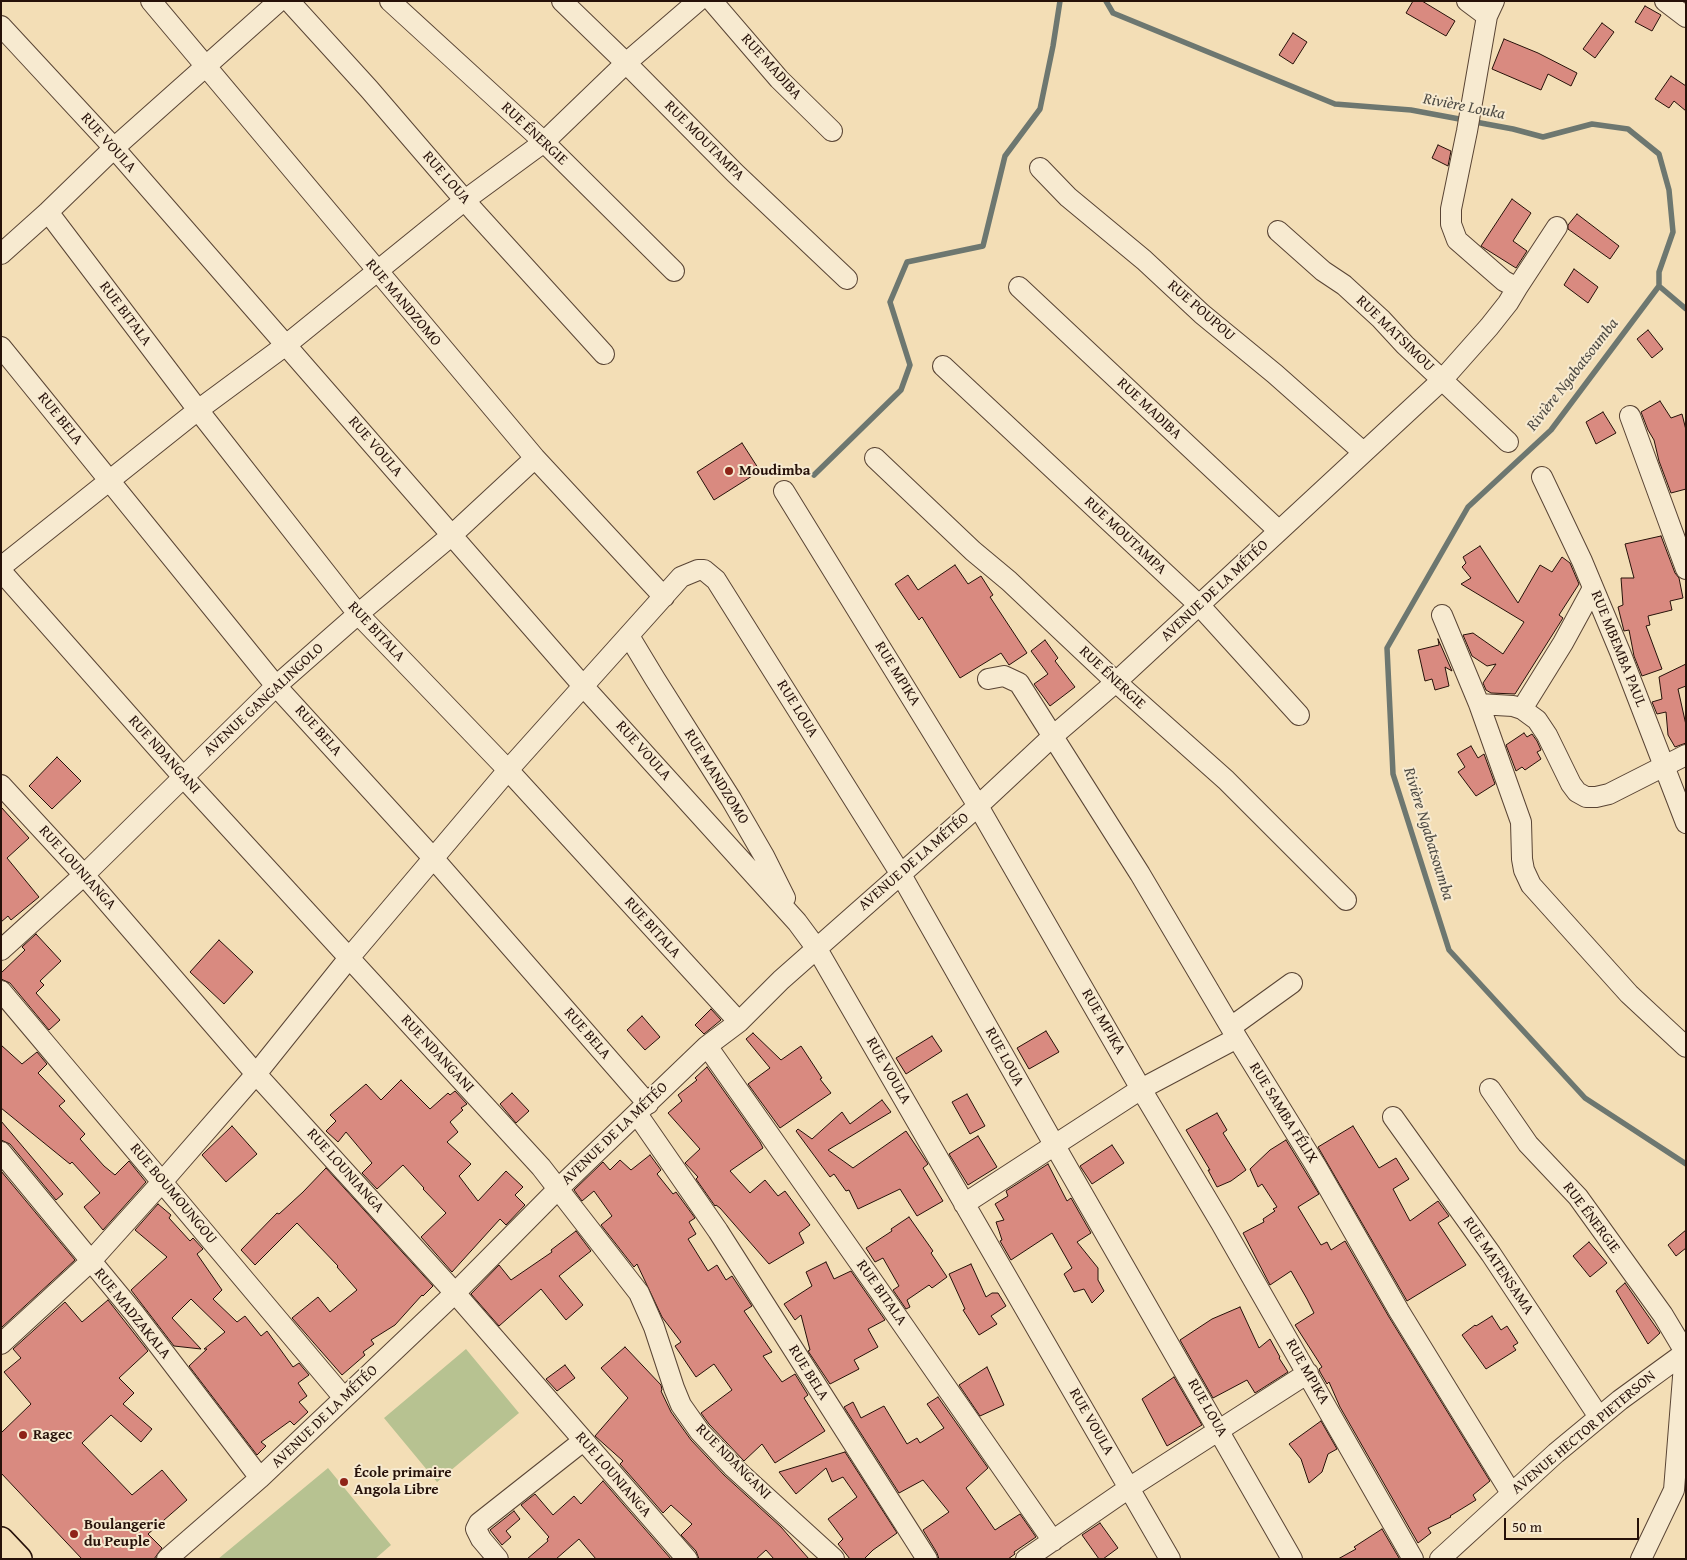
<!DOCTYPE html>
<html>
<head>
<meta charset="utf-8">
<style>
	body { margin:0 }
	#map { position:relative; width:1687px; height:1560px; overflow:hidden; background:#f3deb6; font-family:"Gentium Book Plus",serif }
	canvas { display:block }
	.frame { position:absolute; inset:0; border:2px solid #261109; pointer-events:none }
	.scale { position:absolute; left:1504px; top:1518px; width:135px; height:22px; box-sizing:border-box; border:2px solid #261109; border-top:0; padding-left:6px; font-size:15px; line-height:18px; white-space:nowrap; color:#261109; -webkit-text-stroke:4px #f7ead0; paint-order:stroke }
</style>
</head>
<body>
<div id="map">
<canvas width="1687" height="1560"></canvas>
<div class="frame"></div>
<div class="scale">50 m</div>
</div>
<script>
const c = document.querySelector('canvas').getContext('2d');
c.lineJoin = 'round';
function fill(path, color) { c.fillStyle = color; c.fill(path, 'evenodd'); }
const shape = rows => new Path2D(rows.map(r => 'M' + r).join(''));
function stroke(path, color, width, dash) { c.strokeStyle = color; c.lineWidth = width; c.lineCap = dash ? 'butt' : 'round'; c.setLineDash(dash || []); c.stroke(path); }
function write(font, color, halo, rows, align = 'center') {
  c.font = font + ' "Gentium Book Plus",serif'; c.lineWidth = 4; c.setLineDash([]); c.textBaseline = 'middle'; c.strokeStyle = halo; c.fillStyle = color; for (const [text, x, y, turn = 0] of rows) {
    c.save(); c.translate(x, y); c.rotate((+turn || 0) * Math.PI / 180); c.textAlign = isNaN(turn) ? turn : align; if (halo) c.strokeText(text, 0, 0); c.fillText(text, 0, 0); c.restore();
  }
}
fill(shape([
	[466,1349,519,1413,437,1482,384,1418],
	[328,1468,391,1545,375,1559,218,1559]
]), '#b7c291');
stroke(shape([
	[1106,1,1113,13,1335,104,1411,110,1513,129,1543,137,1592,124,1628,129,1659,154,1669,190,1673,232,1659,272,1659,286,1686,309],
	[1659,286,1551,430,1468,507,1387,648,1393,774,1449,950,1585,1098,1686,1164],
	[814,475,901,390,910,365,890,302,907,262,983,246,1005,156,1040,109,1053,46,1060,1]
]), '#6d7770', 5.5);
const building = shape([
	[1413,1,1422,1,1455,21,1446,36,1406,13,1413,1],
	[1645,6,1661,15,1652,31,1635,22,1645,6],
	[1602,23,1614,32,1595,58,1583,49,1602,23],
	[1293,33,1307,42,1293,64,1279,55,1293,33],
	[1504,39,1538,53,1577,73,1571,86,1548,74,1541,90,1492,69,1504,39],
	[1671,76,1686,86,1686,111,1674,101,1669,108,1655,99,1671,76],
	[1438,145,1451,151,1448,166,1432,158,1438,145],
	[1512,199,1531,213,1513,241,1527,251,1516,268,1481,246,1512,199],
	[1577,214,1619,246,1610,259,1568,229,1568,225,1577,214],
	[1574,269,1598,287,1588,303,1564,285,1574,269],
	[1648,330,1663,349,1652,358,1637,339,1648,330],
	[1660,401,1671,418,1682,414,1686,430,1686,489,1671,493,1659,461,1654,440,1648,430,1641,412,1660,401],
	[1603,412,1616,433,1596,444,1586,422,1603,412],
	[742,443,760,471,714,500,697,472,742,443],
	[1661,536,1675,573,1679,578,1683,598,1670,601,1672,610,1648,616,1650,625,1646,626,1662,669,1642,676,1634,656,1629,630,1624,631,1618,607,1623,605,1621,578,1634,578,1625,544,1661,536],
	[1480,546,1518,603,1540,565,1552,572,1562,557,1570,563,1579,584,1559,615,1563,618,1515,694,1491,693,1486,690,1483,683,1496,664,1487,666,1472,656,1463,635,1473,633,1503,654,1524,622,1461,584,1471,578,1462,567,1466,563,1463,557,1480,546],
	[955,565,968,584,981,576,993,595,990,597,1027,653,1009,665,1001,653,960,678,922,617,919,620,895,584,908,575,918,590,955,565],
	[1438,639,1452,671,1445,667,1449,686,1435,690,1432,679,1425,681,1418,650,1439,645,1438,639],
	[1045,640,1058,658,1055,661,1075,687,1050,706,1034,684,1048,674,1031,651,1045,640],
	[1686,664,1686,686,1678,689,1686,725,1686,743,1675,747,1668,735,1666,712,1657,714,1652,702,1662,699,1659,677,1686,664],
	[1524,733,1527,737,1532,734,1537,741,1541,750,1537,752,1541,759,1525,770,1522,767,1516,771,1506,745,1524,733],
	[1471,746,1478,758,1484,754,1495,784,1476,796,1458,772,1465,767,1457,754,1471,746],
	[57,757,81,781,52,809,29,786,57,757],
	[1,807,29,838,7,858,39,897,11,920,8,916,1,922,1,807],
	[36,934,61,961,40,981,44,985,36,993,60,1020,49,1030,10,983,1,979,1,973,25,950,22,947,36,934],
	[219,940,253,972,224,1004,190,972,219,940],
	[711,1009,721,1020,704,1034,695,1025,711,1009],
	[642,1016,660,1037,645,1050,627,1030,642,1016],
	[1046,1031,1059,1052,1029,1069,1017,1048,1046,1031],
	[753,1033,781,1060,801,1046,822,1078,820,1079,831,1093,780,1128,748,1084,770,1068,746,1039,753,1033],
	[932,1036,942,1051,906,1074,896,1058,932,1036],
	[1,1045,22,1064,37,1052,47,1064,38,1073,65,1101,59,1106,85,1134,80,1139,104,1166,115,1175,129,1161,146,1182,103,1230,84,1207,100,1193,72,1162,70,1164,1,1108,1,1045],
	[707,1067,760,1142,763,1148,730,1171,750,1193,765,1180,778,1196,785,1191,810,1225,799,1233,804,1243,769,1264,720,1208,716,1205,715,1206,696,1179,698,1177,685,1163,700,1149,668,1113,682,1101,678,1095,697,1080,695,1078,707,1067],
	[401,1080,430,1109,448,1093,450,1095,455,1091,467,1104,461,1108,463,1110,450,1122,458,1132,447,1142,471,1164,459,1176,478,1201,506,1171,523,1187,515,1195,525,1205,506,1225,500,1219,452,1272,421,1237,446,1213,423,1189,424,1188,403,1165,377,1189,362,1173,372,1163,346,1132,338,1142,326,1131,336,1121,330,1115,366,1084,381,1100,401,1080],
	[512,1093,529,1111,516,1123,500,1104,512,1093],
	[967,1094,985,1126,970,1134,952,1102,967,1094],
	[882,1100,891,1112,828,1150,853,1168,906,1131,928,1164,923,1168,943,1201,917,1216,900,1189,858,1209,849,1190,846,1191,834,1174,830,1177,796,1131,798,1129,812,1139,842,1112,850,1124,882,1100],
	[1217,1113,1227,1130,1223,1133,1246,1170,1231,1181,1217,1187,1208,1170,1210,1170,1186,1130,1217,1113],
	[1,1121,63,1194,56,1200,10,1144,1,1140,1,1121],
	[232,1126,257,1154,226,1182,202,1155,232,1126],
	[1353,1126,1379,1168,1396,1158,1409,1179,1393,1189,1410,1221,1438,1201,1449,1216,1438,1223,1466,1265,1407,1301,1318,1147,1353,1126],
	[978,1136,997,1167,968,1185,949,1154,978,1136],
	[1286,1140,1319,1194,1298,1207,1321,1245,1327,1242,1331,1250,1345,1241,1389,1317,1490,1481,1473,1495,1476,1500,1450,1516,1451,1517,1428,1528,1431,1533,1418,1543,1340,1407,1329,1382,1327,1384,1320,1372,1319,1369,1322,1367,1295,1325,1314,1313,1307,1299,1291,1271,1270,1285,1243,1233,1264,1222,1263,1219,1275,1211,1273,1209,1277,1207,1262,1184,1258,1187,1250,1169,1270,1150,1286,1140],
	[1112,1145,1124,1163,1092,1184,1080,1166,1112,1145],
	[650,1155,661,1170,657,1174,673,1194,676,1192,695,1218,689,1222,696,1234,688,1239,708,1271,717,1265,726,1280,732,1276,752,1306,744,1311,772,1352,763,1356,782,1382,795,1374,808,1395,804,1398,825,1431,775,1463,762,1444,744,1461,709,1424,701,1413,732,1390,714,1364,696,1377,675,1346,681,1342,662,1317,637,1264,634,1267,601,1225,612,1216,594,1191,582,1201,574,1190,603,1162,610,1170,620,1160,631,1170,650,1155],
	[1048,1164,1067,1201,1071,1198,1091,1233,1077,1242,1098,1268,1098,1280,1104,1291,1092,1303,1084,1289,1074,1292,1064,1274,1072,1268,1052,1233,1011,1260,1000,1241,1002,1240,996,1222,1004,1220,995,1204,1008,1196,1006,1191,1048,1164],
	[326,1168,433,1286,423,1296,422,1295,395,1325,371,1340,374,1344,363,1352,365,1355,342,1375,292,1318,318,1297,330,1312,357,1290,337,1267,338,1266,297,1223,255,1265,241,1250,277,1213,279,1214,303,1192,326,1168],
	[1,1171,75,1260,1,1328,1,1171],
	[158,1204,171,1215,169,1218,190,1241,193,1238,203,1249,197,1254,222,1290,213,1299,237,1322,245,1316,261,1336,267,1331,293,1367,299,1363,309,1375,298,1383,307,1396,299,1402,308,1412,294,1425,290,1421,261,1442,266,1446,257,1455,189,1366,207,1349,204,1349,225,1332,191,1299,172,1318,201,1349,174,1346,131,1290,167,1257,135,1230,158,1204],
	[909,1217,933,1251,931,1253,947,1277,932,1288,929,1285,907,1300,910,1307,906,1309,893,1290,899,1286,883,1258,875,1262,866,1248,892,1231,891,1229,909,1217],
	[1686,1230,1686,1248,1676,1256,1668,1245,1686,1230],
	[576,1231,591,1251,559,1276,583,1305,566,1320,541,1289,499,1326,471,1294,499,1265,511,1280,552,1252,551,1250,576,1231],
	[1589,1242,1607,1263,1590,1277,1573,1256,1589,1242],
	[826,1262,834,1279,851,1271,885,1320,868,1329,878,1347,854,1360,859,1369,830,1384,808,1351,810,1350,801,1315,795,1320,784,1304,812,1286,806,1272,826,1262],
	[971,1264,986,1297,992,1293,998,1293,1006,1306,991,1316,997,1324,979,1335,963,1310,965,1309,949,1274,971,1264],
	[1625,1283,1660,1333,1648,1344,1616,1291,1625,1283],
	[108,1300,148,1351,119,1378,134,1393,123,1404,152,1429,141,1442,111,1415,82,1443,132,1495,162,1470,187,1500,148,1534,162,1548,154,1559,82,1559,1,1473,1,1433,31,1404,4,1372,21,1358,13,1349,65,1302,82,1322,108,1300],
	[1240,1307,1259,1348,1270,1339,1280,1357,1279,1358,1288,1372,1255,1393,1247,1380,1213,1398,1180,1340,1212,1319,1240,1307],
	[1492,1316,1501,1330,1507,1326,1518,1343,1513,1346,1516,1350,1486,1369,1462,1335,1475,1325,1476,1326,1492,1316],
	[625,1347,661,1385,662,1390,661,1391,671,1412,691,1440,724,1475,781,1527,809,1559,774,1559,766,1550,756,1559,699,1559,696,1551,681,1535,692,1524,671,1505,663,1513,620,1464,623,1461,595,1436,628,1398,601,1368,625,1347],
	[565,1365,575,1378,557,1391,546,1379,565,1365],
	[987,1367,1004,1405,980,1416,959,1385,987,1367],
	[1174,1377,1202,1425,1167,1446,1142,1399,1174,1377],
	[938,1397,988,1468,966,1488,995,1530,1020,1514,1036,1537,1014,1552,1015,1554,1008,1559,939,1559,937,1553,923,1530,949,1512,923,1480,899,1493,844,1407,853,1402,861,1418,884,1406,907,1444,917,1438,920,1443,944,1428,927,1404,938,1397],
	[1321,1421,1337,1449,1328,1454,1322,1472,1309,1483,1301,1459,1289,1444,1321,1421],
	[845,1452,897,1533,873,1550,864,1559,850,1559,838,1544,843,1539,828,1519,857,1497,843,1477,832,1482,826,1468,796,1494,779,1472,845,1452],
	[603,1481,671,1559,596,1559,579,1539,556,1559,527,1559,548,1541,547,1539,549,1537,521,1505,535,1494,553,1515,574,1496,581,1504,603,1481],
	[514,1511,520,1519,506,1531,511,1537,502,1545,490,1530,514,1511],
	[1100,1523,1118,1548,1103,1559,1099,1559,1082,1535,1100,1523],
	[1382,1529,1399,1558,1398,1559,1338,1559,1356,1549,1354,1547,1382,1529]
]);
fill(building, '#d98a80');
stroke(building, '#261109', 1);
const minor = shape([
	[151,1,535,458,664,597],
	[289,1,369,89,474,211,604,354],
	[390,1,544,142,674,271],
	[562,1,626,63,735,173,847,279],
	[712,1,779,79,832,131],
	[1467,1,1487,16],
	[1665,1,1686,17],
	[1,26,114,148,584,687,797,922,817,949,1170,1559],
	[1040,168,1068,197,1144,260,1202,314,1275,374,1363,452],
	[48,212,198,410,358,614,508,770,739,1022],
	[1278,231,1323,271,1344,285,1381,319,1405,345,1508,442],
	[1,254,48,212,114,148,279,1],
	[1019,287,1279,531],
	[1517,288,1557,227],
	[1,347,276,686,434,859,648,1104],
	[943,366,1200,606,1299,715],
	[1630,416,1686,569],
	[875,458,973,551,1009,581,1116,682,1226,780,1346,900],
	[1542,477,1582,561,1620,652,1686,823],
	[784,491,978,806,1141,1089,1221,1223,1413,1559],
	[1,567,198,410,286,345,465,200,544,142,626,63,698,1],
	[1,571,183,777,541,1167,639,1293,654,1327,674,1388,681,1405,700,1432,732,1466,834,1559],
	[1442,615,1479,704,1521,822,1522,859,1524,870,1531,885,1629,994,1686,1047],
	[629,636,655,679,731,799,764,856,785,898],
	[988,679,1004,676,1019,683,1140,874,1237,1038,1316,1166,1399,1311,1511,1493],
	[1479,704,1513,706,1522,709,1537,720,1547,735,1571,784,1577,792,1586,797,1596,797,1609,794,1686,755],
	[1522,709,1563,643,1593,588],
	[1,785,84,875,256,1074,455,1293,687,1559],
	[1,950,84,875,276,686,358,614,452,535,535,458],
	[1,991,344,1398],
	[1231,1027,1292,983],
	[707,1046,878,1289,1053,1541],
	[1490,1089,1528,1144,1578,1197,1663,1315,1685,1352,1674,1490,1641,1559],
	[637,1114,718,1231,927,1559],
	[1393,1117,1491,1254,1599,1417],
	[1,1152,134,1313,260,1478],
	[964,1204,1141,1089,1237,1038],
	[1,1344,90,1262,162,1182,256,1074,349,958,508,770,681,577,698,570,704,570,716,580,900,873,1055,1146,1292,1559],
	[167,1559,260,1478,455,1293,559,1188,707,1046,739,1022,781,980,978,806,1053,736,1116,682,1442,380,1489,327,1508,303,1517,288,1504,281,1457,240,1451,224,1451,209,1467,131,1487,16,1494,1],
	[498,1559,481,1539,476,1529,479,1523,583,1441],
	[1026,1559,1129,1488,1308,1373],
	[1440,1559,1556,1453,1620,1400,1686,1352]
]);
const major = shape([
	[1,1540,19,1559]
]);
stroke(minor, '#594434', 22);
stroke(major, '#261109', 28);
stroke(minor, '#f7ead0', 20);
stroke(major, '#f3deb6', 25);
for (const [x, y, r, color] of [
	[729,471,5,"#8f2418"],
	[23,1435,5,"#8f2418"],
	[344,1482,5,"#8f2418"],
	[74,1534,5,"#8f2418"]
]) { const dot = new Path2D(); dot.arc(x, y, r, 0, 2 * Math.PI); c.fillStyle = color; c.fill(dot); stroke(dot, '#f7ead0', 2); }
write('15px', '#261109', '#f7ead0', [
	["RUE MADIBA",771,67,48],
	["RUE ÉNERGIE",534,134,43],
	["RUE MOUTAMPA",704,141,45],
	["RUE VOULA",108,143,48],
	["RUE LOUA",446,178,49],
	["RUE MANDZOMO",403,303,50],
	["RUE POUPOU",1201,311,41],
	["RUE BITALA",125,314,53],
	["RUE MATSIMOU",1395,334,44],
	["RUE MADIBA",1149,409,43],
	["RUE BELA",60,419,51],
	["RUE VOULA",375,447,49],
	["RUE MOUTAMPA",1125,536,43],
	["AVENUE DE LA MÉTÉO",1215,591,-43],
	["RUE BITALA",376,632,47],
	["RUE MBEMBA PAUL",1618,649,68],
	["RUE MPIKA",897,674,58],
	["RUE ÉNERGIE",1112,678,43],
	["AVENUE GANGALINGOLO",264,700,-43],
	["RUE LOUA",797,709,58],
	["RUE BELA",318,731,48],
	["RUE VOULA",643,751,48],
	["RUE NDANGANI",164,755,48],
	["RUE MANDZOMO",716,777,58],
	["AVENUE DE LA MÉTÉO",914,862,-41],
	["RUE LOUNIANGA",77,868,48],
	["RUE BITALA",652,928,48],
	["RUE MPIKA",1103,1022,60],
	["RUE BELA",587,1034,49],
	["RUE NDANGANI",437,1054,47],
	["RUE LOUA",1004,1057,61],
	["RUE VOULA",888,1071,60],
	["RUE SAMBA FÉLIX",1283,1113,58],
	["AVENUE DE LA MÉTÉO",615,1134,-44],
	["RUE LOUNIANGA",345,1171,48],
	["RUE BOUMOUNGOU",173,1194,50],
	["RUE ÉNERGIE",1591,1218,53],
	["RUE MATENSAMA",1498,1266,56],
	["RUE BITALA",881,1293,55],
	["RUE MADZAKALA",132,1314,51],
	["RUE MPIKA",1307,1372,60],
	["RUE BELA",808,1373,58],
	["RUE LOUA",1207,1408,60],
	["AVENUE DE LA MÉTÉO",325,1417,-44],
	["RUE VOULA",1091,1422,60],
	["AVENUE HECTOR PIETERSON",1584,1433,-40],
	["RUE NDANGANI",733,1462,45],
	["RUE LOUNIANGA",613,1475,49]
]);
write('bold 15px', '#261109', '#f7ead0', [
	["Moudimba",739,471],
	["Ragec",33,1435],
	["École primaire",354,1473],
	["Angola Libre",354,1490],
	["Boulangerie",84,1525],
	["du Peuple",84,1542]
], 'left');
write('italic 16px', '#4f4c45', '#f7ead0', [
	["Rivière Louka",1464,107,11],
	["Rivière Ngabatsoumba",1573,375,-52],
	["Rivière Ngabatsoumba",1428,834,73]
]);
</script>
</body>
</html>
